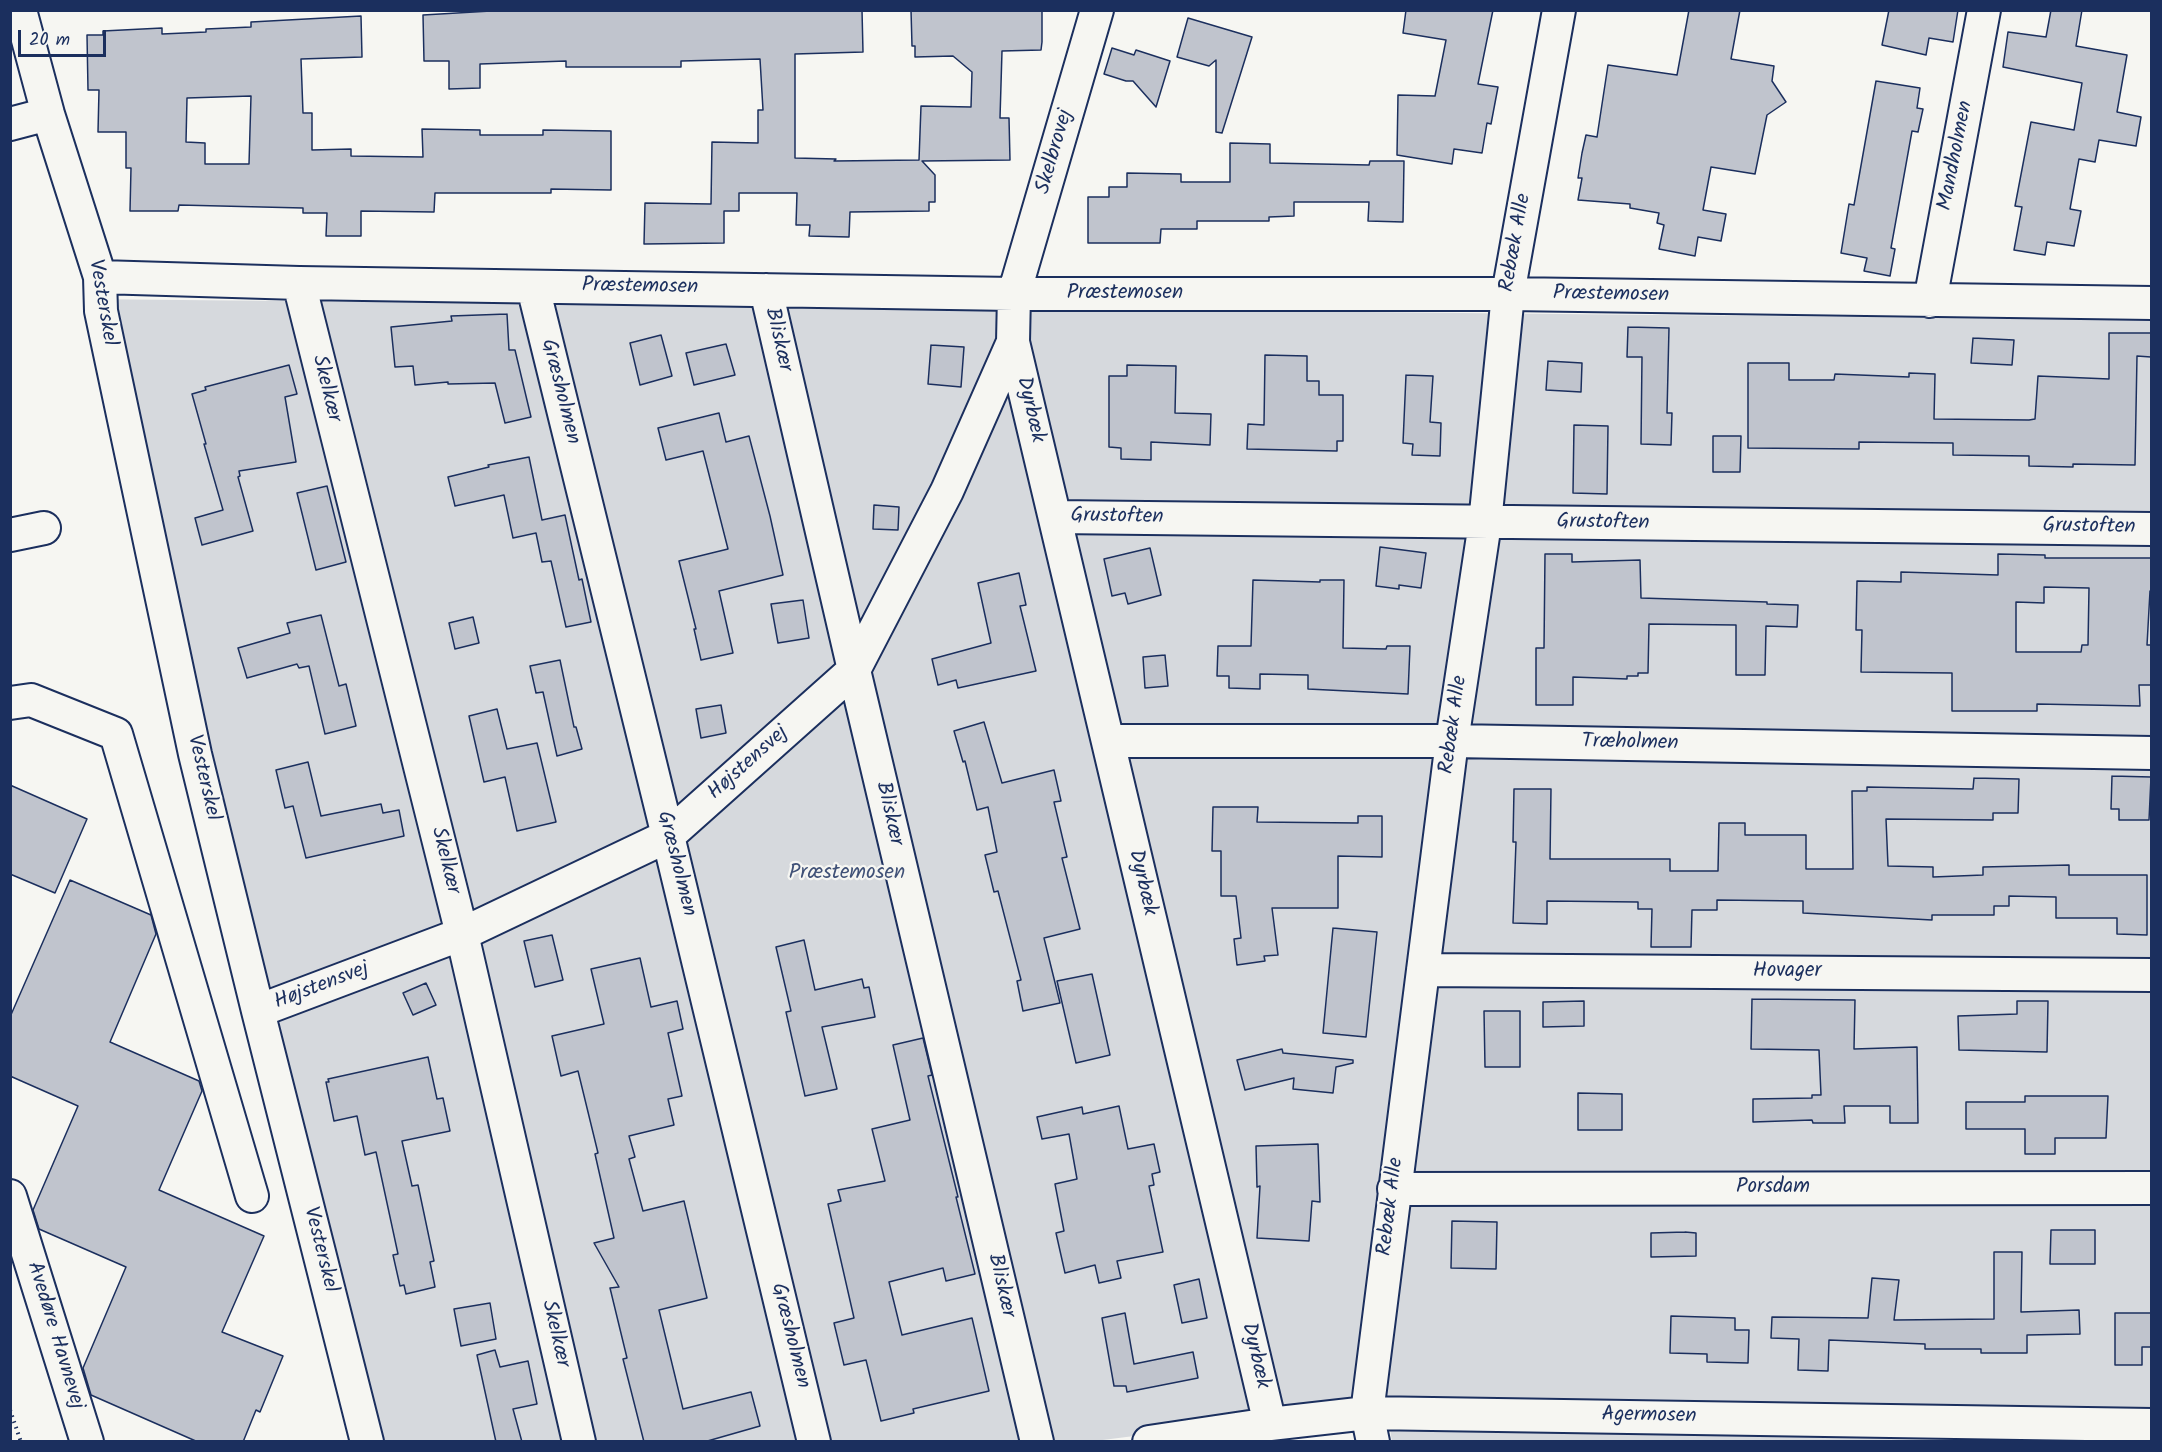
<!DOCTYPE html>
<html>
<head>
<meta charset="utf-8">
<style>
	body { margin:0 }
	#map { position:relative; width:2162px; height:1452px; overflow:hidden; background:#f6f6f2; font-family:Kalam,sans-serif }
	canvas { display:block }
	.frame { position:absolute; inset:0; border:12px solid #1b2f5e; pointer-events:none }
	.scale { position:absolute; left:18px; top:30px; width:88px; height:27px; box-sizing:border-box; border:3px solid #1b2f5e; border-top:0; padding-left:8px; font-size:18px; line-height:21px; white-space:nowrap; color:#1b2f5e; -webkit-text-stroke:4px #f6f6f2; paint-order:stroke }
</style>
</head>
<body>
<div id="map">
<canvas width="2162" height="1452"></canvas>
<div class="frame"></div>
<div class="scale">20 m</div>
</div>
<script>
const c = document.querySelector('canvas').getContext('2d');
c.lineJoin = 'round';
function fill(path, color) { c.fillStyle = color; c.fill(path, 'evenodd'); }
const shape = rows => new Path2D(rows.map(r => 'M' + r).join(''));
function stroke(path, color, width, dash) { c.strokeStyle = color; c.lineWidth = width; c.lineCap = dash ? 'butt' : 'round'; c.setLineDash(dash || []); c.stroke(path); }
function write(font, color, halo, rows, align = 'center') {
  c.font = font + ' Kalam,sans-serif'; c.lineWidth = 4.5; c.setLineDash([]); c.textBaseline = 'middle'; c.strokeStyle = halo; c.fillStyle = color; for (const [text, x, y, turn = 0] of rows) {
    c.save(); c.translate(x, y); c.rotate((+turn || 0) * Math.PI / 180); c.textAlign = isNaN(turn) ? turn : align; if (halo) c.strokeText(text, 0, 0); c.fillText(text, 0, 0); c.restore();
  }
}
fill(shape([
	[83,299,2151,320,2151,1441,1392,1442,1386,1404,1087,1442,379,1441]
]), '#d6d9dd');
const building = shape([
	[508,10,862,10,863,52,795,54,795,158,836,159,834,161,919,160,921,106,971,107,972,72,953,56,915,57,915,46,912,46,911,10,1042,10,1042,42,1041,50,1002,51,1000,118,1009,118,1010,160,922,161,935,175,935,202,929,202,929,211,850,212,849,237,809,236,810,225,796,225,797,193,739,193,739,211,724,211,724,243,644,244,645,203,711,204,712,142,758,143,758,110,763,110,760,59,681,61,681,67,566,67,566,61,480,64,480,88,449,89,449,61,424,61,423,15,508,10],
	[1406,10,1493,10,1478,84,1498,87,1491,124,1487,123,1482,153,1454,149,1452,164,1397,155,1398,95,1435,96,1446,40,1403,33,1406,10],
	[1689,10,1740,10,1731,59,1774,66,1772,81,1786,102,1767,115,1755,174,1711,167,1703,210,1726,214,1721,241,1698,237,1695,256,1659,249,1664,225,1657,223,1659,213,1630,208,1630,204,1578,200,1582,178,1578,178,1582,153,1586,135,1597,137,1608,65,1677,75,1689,10],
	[1889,10,1958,10,1953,42,1929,38,1926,55,1882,45,1889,10],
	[2051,10,2082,10,2076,46,2127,55,2117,112,2141,117,2136,146,2099,140,2095,162,2079,159,2070,209,2081,211,2074,246,2047,242,2045,255,2014,250,2022,207,2015,206,2031,122,2074,130,2082,83,2003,67,2008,32,2046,37,2051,10],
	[361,16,362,57,301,59,303,113,312,113,312,150,351,149,351,156,423,157,422,129,480,130,480,135,543,135,543,130,611,131,611,190,551,189,551,193,435,193,434,212,361,211,361,236,326,236,327,213,303,213,303,208,179,205,178,211,130,211,131,168,126,168,126,132,98,132,99,90,88,90,87,35,103,35,103,31,162,28,162,34,206,32,206,29,251,27,251,22,361,16],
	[251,96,249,164,205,164,205,143,186,142,187,98,251,96],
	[1188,18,1252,37,1222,133,1216,132,1216,60,1209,66,1177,57,1188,18],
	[1112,48,1134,55,1136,50,1170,61,1156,107,1133,81,1126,81,1104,74,1112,48],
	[1876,81,1920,88,1917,108,1923,109,1918,132,1912,131,1891,248,1895,249,1890,276,1864,271,1867,258,1841,253,1849,204,1854,205,1876,81],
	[1230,143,1270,144,1270,163,1369,165,1370,161,1404,161,1403,222,1368,221,1369,202,1294,202,1294,216,1269,217,1269,221,1197,221,1197,229,1161,229,1160,243,1088,243,1088,197,1109,197,1109,187,1127,187,1127,173,1181,174,1181,182,1230,182,1230,143],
	[507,314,509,350,515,350,531,417,505,423,495,383,448,384,448,382,415,385,413,366,395,367,391,327,452,321,451,316,507,314],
	[1628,327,1669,328,1667,413,1672,413,1671,445,1641,444,1642,357,1627,357,1628,327],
	[2109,333,2151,333,2151,357,2137,356,2135,465,2073,464,2073,467,2029,466,2029,456,1953,455,1953,443,1859,442,1859,449,1748,448,1748,363,1789,363,1789,380,1834,380,1835,374,1909,377,1909,373,1935,374,1934,419,2029,420,2035,419,2038,376,2109,379,2109,333],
	[661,335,672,376,640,385,630,343,661,335],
	[1973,338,2014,340,2012,365,1971,363,1973,338],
	[726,344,735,375,694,385,686,353,726,344],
	[931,345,964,347,961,387,928,384,931,345],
	[1265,355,1307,356,1307,381,1319,381,1319,395,1343,395,1343,441,1337,441,1337,451,1247,449,1248,424,1264,425,1265,355],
	[1548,361,1582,363,1581,392,1546,390,1548,361],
	[289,365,297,394,285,397,296,462,239,471,240,476,238,477,253,531,202,545,195,518,223,510,204,444,206,444,192,394,206,390,205,387,289,365],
	[1127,365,1176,366,1175,413,1211,414,1210,445,1151,442,1151,460,1121,459,1121,448,1109,447,1109,376,1127,376,1127,365],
	[1406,375,1433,376,1430,422,1441,423,1440,456,1412,455,1413,444,1403,443,1406,375],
	[719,413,726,442,749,436,770,516,783,575,719,591,733,653,701,660,694,629,696,629,679,561,728,549,703,451,666,460,658,428,719,413],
	[1574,425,1608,426,1607,494,1573,493,1574,425],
	[1713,436,1741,436,1740,472,1713,472,1713,436],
	[529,457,542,520,565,515,579,580,582,579,591,622,566,627,551,561,542,562,536,533,513,538,504,495,455,506,448,477,489,467,488,465,529,457],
	[327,486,346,562,316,570,297,493,327,486],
	[874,505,899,507,898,530,873,529,874,505],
	[1380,547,1426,553,1421,588,1399,585,1399,589,1376,586,1380,547],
	[1150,548,1161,595,1128,604,1125,593,1112,596,1104,559,1150,548],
	[1545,554,1572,554,1572,562,1640,560,1641,598,1767,602,1767,604,1798,605,1797,627,1766,626,1765,675,1736,675,1736,625,1649,624,1648,673,1638,673,1638,676,1627,676,1627,679,1573,677,1573,705,1536,705,1536,648,1544,648,1545,554],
	[1998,554,2045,555,2045,558,2151,558,2151,591,2150,591,2147,645,2151,645,2151,685,2139,685,2140,706,2037,704,2037,711,1952,711,1952,673,1861,672,1862,630,1856,630,1857,581,1901,582,1901,572,1998,575,1998,554],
	[2044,587,2089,588,2088,645,2082,645,2081,652,2016,652,2016,602,2044,603,2044,587],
	[1019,573,1026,605,1020,606,1036,671,958,688,956,680,938,685,932,659,991,643,978,583,1019,573],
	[1253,580,1320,582,1320,580,1344,580,1343,648,1386,649,1387,646,1410,646,1408,694,1308,689,1308,675,1260,674,1260,689,1229,688,1229,676,1217,676,1218,646,1251,646,1253,580],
	[803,600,809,638,778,643,771,604,803,600],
	[321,615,339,686,346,684,356,726,325,734,309,666,299,668,297,664,247,678,238,648,290,633,287,623,321,615],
	[473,617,479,643,455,649,449,623,473,617],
	[1165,655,1168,686,1145,688,1143,657,1165,655],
	[560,660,574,727,576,727,582,749,557,756,543,692,536,693,530,666,560,660],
	[721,705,726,733,701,738,696,709,721,705],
	[497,709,507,749,537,743,556,822,517,831,505,777,484,782,469,716,497,709],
	[984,722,1002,783,1054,770,1061,801,1054,802,1067,857,1062,858,1080,929,1044,938,1060,1003,1023,1011,1017,981,1021,980,998,891,994,892,985,855,997,852,988,807,977,810,965,761,963,762,954,731,984,722],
	[308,762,321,816,381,804,383,813,399,810,404,836,306,858,293,806,285,808,276,770,308,762],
	[2112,776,2151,777,2149,820,2119,820,2119,809,2111,809,2112,776],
	[1974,778,2019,779,2018,813,1993,813,1993,820,1886,819,1888,866,1933,867,1933,877,1983,875,1983,867,2069,865,2069,875,2147,875,2147,935,2117,934,2117,918,2056,918,2056,897,2009,896,2009,906,1994,906,1994,915,1932,915,1932,920,1803,913,1803,901,1717,900,1717,910,1692,910,1691,947,1651,947,1652,909,1638,909,1638,902,1547,901,1547,924,1513,923,1516,842,1513,842,1514,789,1551,789,1550,859,1670,859,1670,871,1718,871,1719,823,1745,823,1745,835,1806,835,1806,869,1853,869,1852,791,1867,791,1867,787,1973,789,1974,778],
	[10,785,87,819,55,893,10,874,10,785],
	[1213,807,1258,807,1257,822,1358,823,1358,816,1382,816,1382,857,1338,856,1338,908,1272,908,1278,955,1264,956,1265,961,1237,965,1234,939,1241,938,1236,896,1221,896,1221,851,1212,851,1213,807],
	[70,880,151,915,156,934,110,1042,199,1081,202,1091,159,1190,264,1236,222,1332,283,1356,260,1412,256,1410,243,1442,198,1442,91,1395,83,1368,126,1267,39,1229,33,1210,78,1106,10,1076,10,1017,70,880],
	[1333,928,1377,932,1366,1037,1323,1033,1333,928],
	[552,935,563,980,535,987,524,941,552,935],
	[804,940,815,990,862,979,864,988,869,987,875,1017,822,1027,837,1089,805,1096,786,1012,791,1011,776,947,804,940],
	[640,958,651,1007,677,1001,683,1029,668,1033,682,1096,668,1099,674,1125,629,1136,635,1157,629,1159,643,1211,684,1201,707,1298,659,1310,683,1409,751,1392,760,1426,704,1442,644,1442,623,1359,627,1358,610,1288,619,1287,594,1243,614,1238,595,1154,598,1153,578,1071,561,1076,552,1036,604,1024,591,969,640,958],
	[1092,974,1110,1055,1076,1063,1057,981,1092,974],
	[426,983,436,1005,413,1015,403,993,426,983],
	[1752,999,1855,1000,1854,1049,1917,1047,1918,1123,1890,1123,1890,1106,1844,1106,1845,1123,1813,1123,1812,1120,1753,1122,1753,1099,1812,1098,1812,1095,1821,1095,1819,1050,1751,1049,1752,999],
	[1584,1001,1584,1026,1543,1027,1543,1002,1584,1001],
	[2017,1001,2048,1001,2047,1052,1959,1050,1958,1016,2017,1014,2017,1001],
	[1484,1011,1520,1011,1520,1067,1485,1067,1484,1011],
	[923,1038,932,1075,928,1076,958,1197,956,1197,975,1274,946,1281,943,1268,889,1282,902,1335,972,1318,989,1391,913,1409,914,1413,881,1421,866,1360,844,1365,834,1323,854,1318,828,1204,841,1201,838,1190,885,1181,872,1129,910,1120,893,1045,923,1038],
	[1282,1049,1283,1053,1353,1060,1353,1063,1336,1067,1333,1093,1293,1089,1294,1078,1245,1090,1237,1060,1282,1049],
	[428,1057,437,1099,443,1098,450,1131,402,1141,412,1186,418,1185,434,1261,430,1262,435,1287,406,1294,404,1285,400,1286,393,1255,398,1254,376,1152,365,1155,357,1116,334,1121,326,1082,329,1082,328,1079,428,1057],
	[1578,1093,1622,1094,1622,1130,1578,1130,1578,1093],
	[2025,1096,2108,1096,2106,1138,2055,1138,2055,1154,2025,1154,2025,1129,1966,1129,1966,1102,2025,1102,2025,1096],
	[1119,1106,1128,1149,1154,1144,1160,1172,1152,1174,1154,1185,1149,1186,1163,1252,1117,1261,1121,1278,1099,1283,1095,1265,1065,1273,1056,1233,1064,1231,1055,1184,1077,1179,1069,1134,1042,1139,1037,1117,1082,1107,1083,1114,1119,1106],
	[1318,1144,1320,1202,1312,1201,1309,1241,1257,1238,1260,1186,1257,1187,1256,1146,1318,1144],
	[1452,1221,1497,1222,1496,1269,1451,1268,1452,1221],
	[2051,1230,2095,1230,2095,1264,2050,1264,2051,1230],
	[1685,1232,1696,1233,1696,1256,1651,1257,1651,1233,1685,1232],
	[1994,1252,2022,1252,2021,1312,2079,1310,2080,1334,2027,1335,2027,1353,1981,1353,1981,1349,1925,1349,1925,1344,1829,1340,1828,1371,1798,1370,1799,1339,1771,1338,1772,1317,1868,1318,1872,1278,1899,1280,1894,1320,1994,1319,1994,1252],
	[1199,1279,1207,1318,1182,1323,1174,1285,1199,1279],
	[490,1303,496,1339,461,1346,454,1309,490,1303],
	[1125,1313,1134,1364,1193,1352,1198,1378,1127,1392,1126,1386,1114,1386,1102,1318,1125,1313],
	[2115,1313,2151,1313,2151,1347,2142,1347,2142,1365,2115,1365,2115,1313],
	[1671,1316,1735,1318,1735,1330,1749,1330,1748,1363,1707,1362,1707,1354,1670,1353,1671,1316],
	[495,1350,500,1367,528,1361,537,1404,513,1409,522,1442,496,1442,477,1355,495,1350]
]);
fill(building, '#c0c4cd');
stroke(building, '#1b2f5e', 1.5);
const minor = shape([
	[20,10,48,114,100,277,101,311,195,754,258,1011,367,1442],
	[10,124,48,114],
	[100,277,299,283,1014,294,1508,294,2152,303],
	[299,283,462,934,579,1442],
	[533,287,668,836,814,1442],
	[766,290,854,670,1037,1442],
	[1930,301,1984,10],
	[1013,342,1270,1424],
	[1055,517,2152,529],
	[10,535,44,528],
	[10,703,31,700,116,734,252,1196],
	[1108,741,1452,741,2152,753],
	[1423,970,2152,975],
	[258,1011,462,934,668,836,854,670,947,491,1013,342,1014,294,1097,10],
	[1394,1189,2152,1188],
	[10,1196,87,1442],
	[1149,1442,1270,1424,1367,1413,2152,1425],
	[1373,1442,1367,1413,1452,741,1485,523,1508,294,1559,10]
]);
stroke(minor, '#1b2f5e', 36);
stroke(shape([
	[10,1410,21,1442]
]), '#1b2f5e', 4, [1.5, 4.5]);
stroke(minor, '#f6f6f2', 32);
write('21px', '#1b2f5e', '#f6f6f2', [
	["Skelbrovej",1056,152,-74],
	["Mandholmen",1957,156,-79],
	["Rebæk Alle",1517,243,-80],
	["Præstemosen",640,288,1],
	["Præstemosen",1125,294],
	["Præstemosen",1611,296,1],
	["Vesterskel",101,303,80],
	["Bliskær",777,340,77],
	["Skelkær",325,389,76],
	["Græsholmen",559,392,76],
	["Dyrbæk",1029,410,77],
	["Grustoften",1117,518,1],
	["Grustoften",1603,524,1],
	["Grustoften",2089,528,1],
	["Rebæk Alle",1455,725,-82],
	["Træholmen",1630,744,1],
	["Højstensvej",749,764,-42],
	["Vesterskel",202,778,77],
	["Bliskær",888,814,77],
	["Skelkær",444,861,76],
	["Græsholmen",675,864,76],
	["Dyrbæk",1141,883,77],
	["Hovager",1787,972],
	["Højstensvej",322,987,-21],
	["Porsdam",1773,1188],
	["Rebæk Alle",1392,1207,-83],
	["Vesterskel",319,1250,76],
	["Bliskær",1000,1286,77],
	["Skelkær",554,1334,77],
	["Avedøre Havnevej",54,1336,73],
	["Græsholmen",789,1336,76],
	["Dyrbæk",1254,1356,77],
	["Agermosen",1649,1417,1]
]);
write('21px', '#405177', '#f6f6f2', [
	["Præstemosen",847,874]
]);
</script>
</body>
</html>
